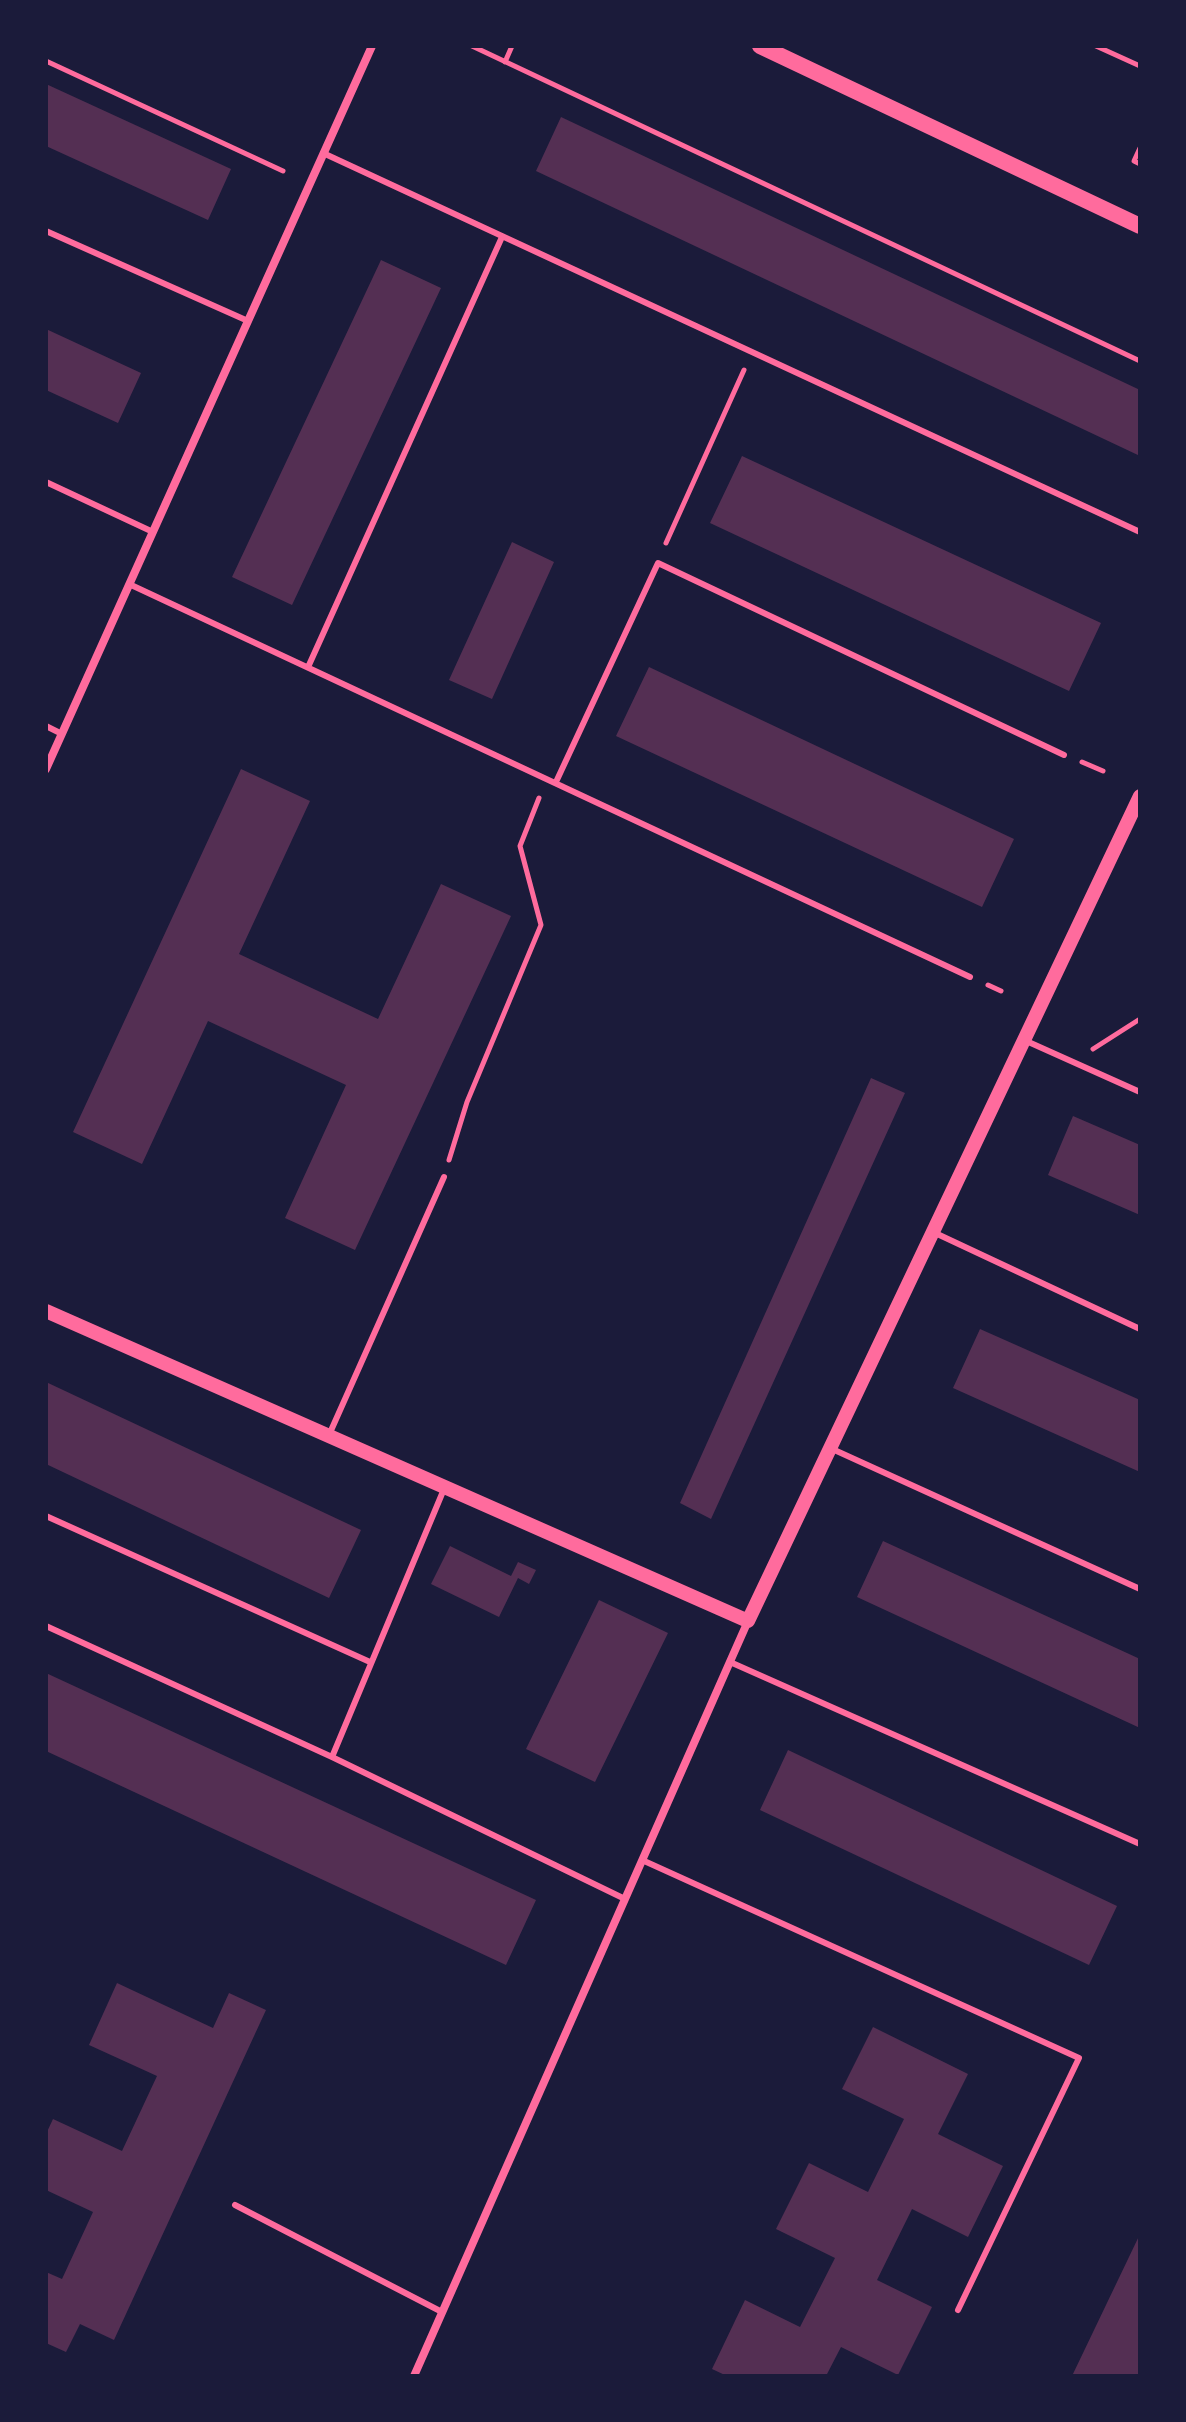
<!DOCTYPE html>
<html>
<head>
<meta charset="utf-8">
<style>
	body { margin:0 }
	#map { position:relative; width:1186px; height:2422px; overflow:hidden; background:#1b1b3a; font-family:"Fira Sans",sans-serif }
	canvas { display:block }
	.frame { position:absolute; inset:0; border:48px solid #1b1b3a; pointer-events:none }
</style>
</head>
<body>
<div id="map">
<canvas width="1186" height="2422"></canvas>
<div class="frame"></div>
</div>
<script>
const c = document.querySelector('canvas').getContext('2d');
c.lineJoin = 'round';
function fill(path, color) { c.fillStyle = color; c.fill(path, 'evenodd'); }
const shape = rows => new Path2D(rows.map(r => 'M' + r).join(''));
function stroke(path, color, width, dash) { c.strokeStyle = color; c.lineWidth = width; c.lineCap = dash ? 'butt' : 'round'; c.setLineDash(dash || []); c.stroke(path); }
fill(shape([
	[46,84,231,169,208,220,46,146],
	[561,117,1140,390,1140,456,536,171],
	[381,260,441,288,292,605,232,577],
	[46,329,141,373,118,423,46,390],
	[742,456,1101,623,1069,691,710,523],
	[512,542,554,562,492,699,449,680],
	[649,667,1014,839,982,907,616,736],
	[241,769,310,801,239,954,378,1019,441,884,511,916,355,1250,285,1218,346,1085,208,1021,142,1164,73,1132],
	[871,1078,905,1093,711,1519,680,1503],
	[1073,1116,1140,1145,1140,1215,1048,1175],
	[980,1329,1140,1400,1140,1472,953,1388],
	[46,1382,361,1530,329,1598,46,1464],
	[883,1541,1140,1659,1140,1728,857,1597],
	[450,1546,511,1576,518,1562,536,1570,529,1584,518,1578,499,1617,431,1584],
	[599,1600,668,1633,595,1782,526,1749],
	[46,1673,536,1900,506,1965,46,1751],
	[788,1750,1117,1906,1089,1965,760,1810],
	[117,1983,213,2028,229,1993,266,2010,114,2340,80,2324,66,2352,46,2343,46,2272,62,2279,93,2212,46,2190,46,2134,53,2119,122,2151,157,2076,89,2045],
	[873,2027,968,2074,938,2134,1003,2166,968,2237,912,2209,877,2280,932,2307,898,2375,841,2347,826,2376,727,2376,712,2369,745,2300,800,2327,835,2258,776,2229,809,2163,868,2192,904,2119,842,2089],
	[1140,2234,1140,2376,1072,2376]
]), '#542f53');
stroke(shape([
	[472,46,1140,361],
	[1096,46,1140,66],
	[46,61,283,171],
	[505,62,512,46],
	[1140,148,1134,161,1140,164],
	[666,543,744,370],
	[1082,762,1103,771],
	[988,985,1001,991],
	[1093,1049,1140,1019],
	[449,1160,467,1102,541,925,520,846,539,798]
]), '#ff6b9d', 5);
stroke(shape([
	[323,153,1140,532],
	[46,231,248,321],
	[46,482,153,532],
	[129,584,970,977],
	[309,665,502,237],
	[46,726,62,734],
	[556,782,658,563,1064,755],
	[1024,1040,1140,1092],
	[933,1232,1140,1329],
	[329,1435,444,1177],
	[830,1448,1140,1589],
	[46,1516,370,1662],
	[46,1626,332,1757,625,1899],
	[730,1662,1140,1844],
	[332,1757,444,1489],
	[642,1860,1079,2058,958,2310],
	[235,2205,442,2312]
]), '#ff6b9d', 6);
stroke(shape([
	[46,769,372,46],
	[414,2376,748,1621]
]), '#ff6b9d', 8);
stroke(shape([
	[46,1311,748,1621,1140,796]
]), '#ff6b9d', 14);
stroke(shape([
	[760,46,1140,226]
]), '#ff6b9d', 16);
</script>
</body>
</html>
